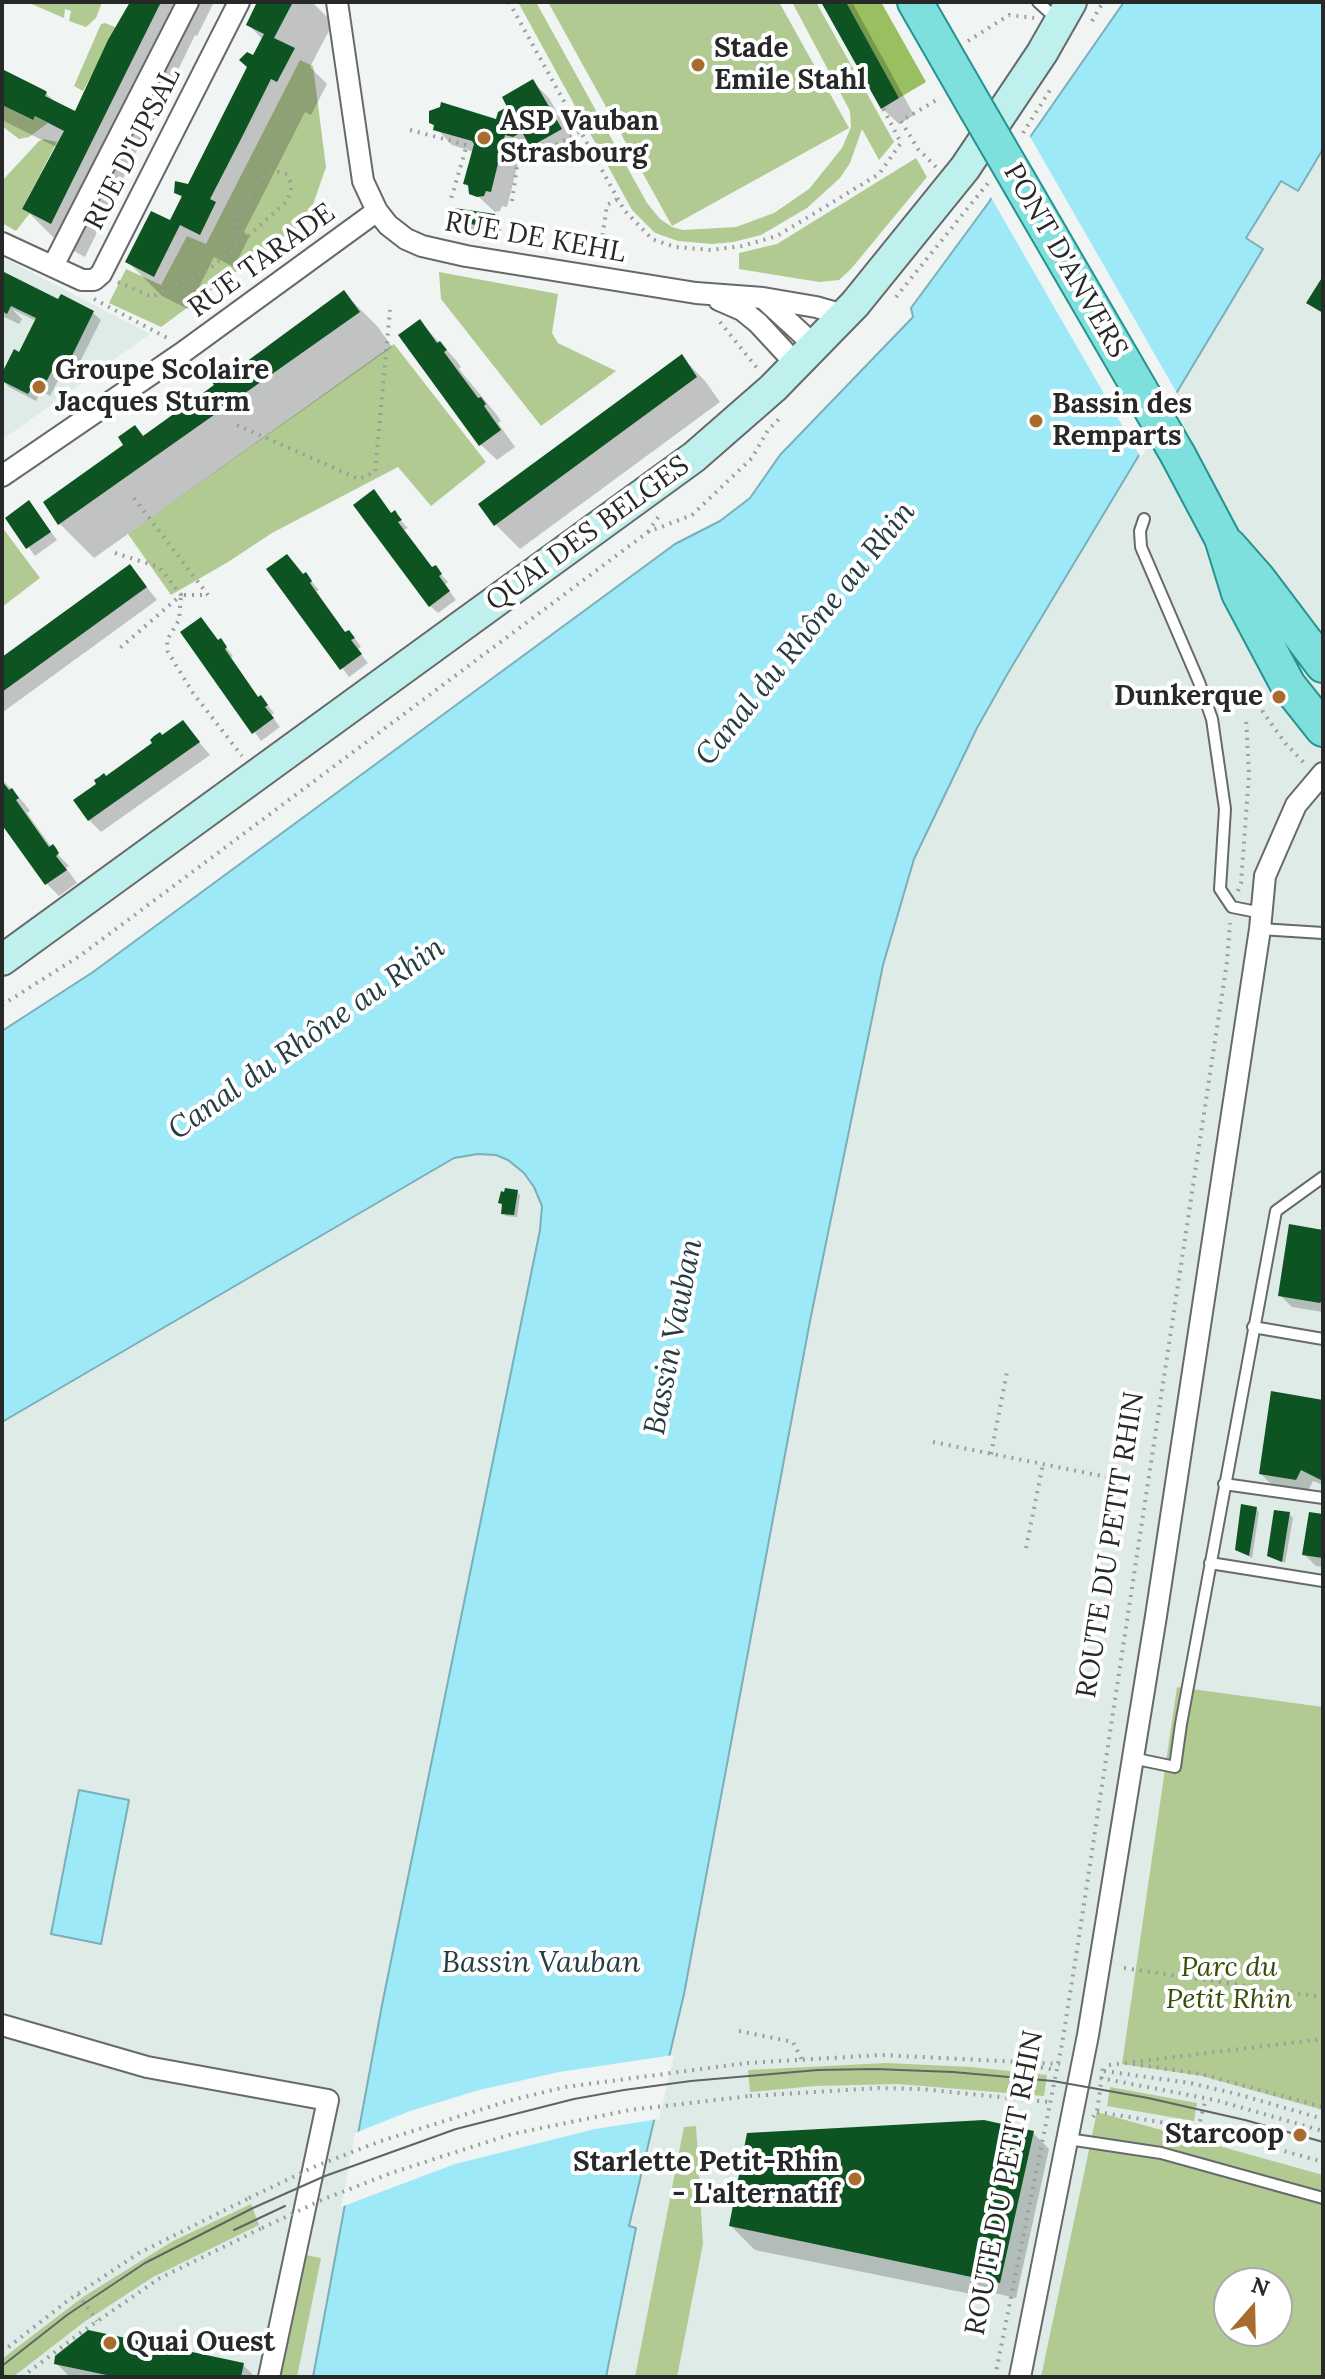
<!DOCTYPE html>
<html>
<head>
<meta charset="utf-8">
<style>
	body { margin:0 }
	#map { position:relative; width:1325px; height:2379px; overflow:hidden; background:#f0f4f2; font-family:Lora,serif }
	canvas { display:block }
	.frame { position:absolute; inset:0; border:4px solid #272828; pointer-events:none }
	.north { position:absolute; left:1213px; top:2267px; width:80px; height:80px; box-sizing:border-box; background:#fff; border:2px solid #a9a9a9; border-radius:50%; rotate:20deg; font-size:22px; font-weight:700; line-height:32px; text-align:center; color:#272828 }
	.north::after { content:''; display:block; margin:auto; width:28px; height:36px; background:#a86d2e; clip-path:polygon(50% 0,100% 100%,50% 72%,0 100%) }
</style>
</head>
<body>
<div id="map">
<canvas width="1325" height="2379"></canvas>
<div class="frame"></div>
<div class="north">N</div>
</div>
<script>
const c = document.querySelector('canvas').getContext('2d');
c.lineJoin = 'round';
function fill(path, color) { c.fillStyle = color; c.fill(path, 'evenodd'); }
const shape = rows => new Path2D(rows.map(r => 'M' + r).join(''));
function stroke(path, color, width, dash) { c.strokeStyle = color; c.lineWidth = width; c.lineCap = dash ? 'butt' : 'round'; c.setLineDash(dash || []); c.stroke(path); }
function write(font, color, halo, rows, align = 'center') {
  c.font = font + ' Lora,serif'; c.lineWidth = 8; c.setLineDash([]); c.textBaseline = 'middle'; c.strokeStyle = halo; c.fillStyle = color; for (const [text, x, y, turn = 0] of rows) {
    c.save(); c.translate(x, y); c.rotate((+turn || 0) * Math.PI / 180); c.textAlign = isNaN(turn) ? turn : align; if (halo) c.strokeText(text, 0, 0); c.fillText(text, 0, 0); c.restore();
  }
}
fill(shape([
	[1323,149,1323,2377,2,2377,2,1422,454,1158,478,1154,496,1155,977,728,1179,386,1263,249,1246,239,1281,181,1298,190],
	[1229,2283,1277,2283,1277,2331,1229,2331],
	[2,257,150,334,2,440]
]), '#dfebe6');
fill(shape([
	[27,2,102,2,96,18,86,27,69,21,71,11,65,9,64,18],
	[518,2,536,2,647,203,660,219,672,227,683,230,736,227,774,213,809,189,842,148,851,127,850,111,792,2,816,2,894,142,879,160,862,129,850,163,840,178,807,208,761,235,733,242,712,244,678,241,655,233,632,210],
	[548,2,779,2,849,128,672,226],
	[105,23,117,28,83,91,74,86,101,24],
	[300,60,313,66,326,167,308,219,161,327,109,303,126,269,161,285,187,236,206,244],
	[2,105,32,120,35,116,48,123,29,137,19,139,2,126],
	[44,139,57,142,22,209,30,213,16,231,2,223,2,181,39,141],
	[916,158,927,177,851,269,839,280,819,282,739,269,739,253,777,244],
	[439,272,558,294,552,333,558,343,616,371,541,426,441,299],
	[394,344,486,462,431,506,398,467,272,533,228,562,171,595,128,534],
	[2,527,40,578,2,607],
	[1177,1687,1323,1707,1323,2110,1202,2076,1122,2064],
	[886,2063,971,2067,1047,2075,1044,2096,898,2084,815,2086,750,2092,748,2070],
	[1110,2087,1197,2103,1194,2121,1107,2106],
	[1097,2112,1323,2175,1323,2377,1041,2377],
	[1229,2283,1277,2283,1277,2331,1229,2331],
	[696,2126,703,2244,677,2377,635,2377,684,2127],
	[251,2204,259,2225,153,2277,84,2322,13,2377,2,2377,2,2359,83,2297,173,2241],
	[301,2254,321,2258,297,2377,277,2377]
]), '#b1ca92');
fill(shape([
	[846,2,881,2,926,82,899,98]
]), '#99bf61');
const water = shape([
	[1124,2,1323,2,1323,149,1298,191,1281,181,1246,238,1263,249,1008,673,977,728,914,859,883,965,810,1321,684,1994,629,2226,636,2228,606,2377,313,2377,382,2005,540,1230,542,1206,534,1187,524,1173,508,1160,496,1155,478,1154,454,1158,2,1422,2,1031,93,972,675,544,720,521,750,498,780,455,913,317,911,308,989,202,1028,140,1124,2],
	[79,1790,129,1800,101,1944,51,1934,79,1790]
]);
fill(water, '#9de9f8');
stroke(water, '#7aafba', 2);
fill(shape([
	[1028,133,1178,395,1141,458,989,194],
	[674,2055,659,2119,595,2129,455,2164,341,2207,355,2133,410,2111,479,2090,559,2072]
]), '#f0f4f2');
fill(shape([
	[131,2,214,2,197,36,195,35,141,147,139,146,85,257,59,243,25,209,58,148,2,120,2,71,46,93,57,104,76,114],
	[260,2,312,2,333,23,310,67,327,84,311,115,305,112,244,232,249,237,234,267,214,257,188,309,162,296,128,262,171,223,183,199,176,192,189,187,263,40,248,24],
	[823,2,852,2,914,115,899,124,882,108],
	[533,82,549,98,576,146,548,162,535,149,530,152,521,151,507,207,502,206,500,211,495,212,465,184,474,152,452,145,431,123,497,122],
	[494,216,502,224,501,234,462,228,454,220],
	[2,273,59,302,62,297,93,313,101,320,73,376,63,371,50,396,41,391,36,401,9,387,2,380,20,355,36,321,12,309,22,319,19,324,2,316],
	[344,293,378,327,392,347,94,558,60,524,45,503,126,446,135,427,145,437,217,386,223,364,233,374],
	[420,322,456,360,461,367,459,369,497,415,501,421,498,423,515,447,497,460,480,444],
	[682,357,705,381,720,402,520,549,496,525,481,504],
	[381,499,392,514,394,513,405,525,408,528,404,530,433,569,435,568,448,582,445,585,456,600,438,613,430,606],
	[29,503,57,540,35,556,7,518],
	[130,566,157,600,3,712,2,659],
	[269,569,306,575,319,590,316,592,346,634,348,632,356,640,361,647,357,649,368,663,349,677],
	[183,633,221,641,233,656,231,658,259,698,261,697,274,713,271,715,280,727,261,741],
	[183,723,210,755,101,832,89,820,106,778],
	[2,779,24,803,30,811,27,813,52,848,69,866,66,868,77,883,59,896,47,884,2,821],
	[517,1192,520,1195,517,1217,506,1216,503,1213,504,1205],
	[1323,1232,1323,1312,1292,1307,1280,1295],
	[1323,1402,1323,1485,1313,1481,1308,1491,1273,1486,1261,1474],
	[1256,1509,1259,1512,1252,1558,1237,1549],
	[1289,1514,1293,1518,1285,1563,1273,1558],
	[1323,1516,1323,1567,1316,1566,1304,1554],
	[1033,2133,1049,2149,1016,2298,977,2289,976,2295,755,2250,731,2226],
	[56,2363,243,2365,255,2377,70,2377]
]), '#0003');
fill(shape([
	[130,2,161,2,51,224,22,209,64,131,35,116,33,120,2,105,2,69,44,90,47,92,45,96,75,111,108,40],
	[257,2,293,2,274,38,295,48,277,82,271,79,241,139,210,199,216,202,200,235,180,225,154,277,125,262,151,211,170,220,182,196,174,193,175,181,188,184,247,67,239,60,247,52,253,55,264,34,246,25],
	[821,2,846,2,899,98,881,109],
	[533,79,562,129,530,147,522,132,513,137,505,135,491,192,486,191,484,196,477,197,469,194,468,185,463,184,474,144,472,141,433,130,434,125,429,123,429,111,440,107,441,102,496,119,498,112,507,107,502,97],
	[454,208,495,214,494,228,452,221],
	[2,271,58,299,61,294,94,311,65,370,55,365,42,390,33,385,28,394,2,381,2,373,14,349,19,352,36,318,11,306,7,314,2,311],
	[1323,276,1323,313,1306,303],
	[344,290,360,312,58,525,43,502,123,445,118,437,135,425,143,436,214,385,206,374,223,362,231,373],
	[420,319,437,343,440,341,447,350,444,352,478,398,481,397,486,404,484,406,501,430,479,446,398,335],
	[682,354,697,377,494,526,478,504],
	[374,489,391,513,395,510,398,515,402,520,398,522,432,567,436,565,442,574,439,576,450,591,429,607,353,505],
	[29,500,51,532,26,549,5,518],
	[287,554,303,574,306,572,312,581,310,583,345,632,349,630,355,638,351,640,362,654,340,670,266,569],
	[130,564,147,587,2,692,2,657],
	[201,617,218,640,221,638,227,647,225,649,258,697,261,695,268,705,265,707,274,718,252,734,180,632],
	[183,720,200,742,88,821,73,800,96,784,94,780,99,777,104,773,106,776,152,743,150,740,154,736,160,732,162,735],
	[2,781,9,790,12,788,19,798,16,800,49,847,53,844,56,848,59,853,56,856,67,870,45,885,2,825],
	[505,1188,518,1190,514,1215,501,1214,502,1204,498,1203,501,1191,504,1192],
	[1289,1224,1323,1230,1323,1299,1320,1303,1278,1296],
	[1271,1391,1323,1400,1323,1481,1301,1470,1296,1480,1259,1474],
	[1241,1504,1257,1507,1249,1556,1235,1550],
	[1274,1510,1290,1512,1282,1562,1267,1556],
	[1309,1512,1323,1514,1323,1558,1302,1555],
	[984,2120,1034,2131,1000,2283,729,2226,747,2133],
	[88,2330,244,2363,241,2377,116,2377,54,2364,55,2356]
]), '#0e5423');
const service = shape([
	[1038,2,1058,20],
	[1144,519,1140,531,1141,547,1199,682,1212,719,1225,809,1220,889,1232,907,1262,913],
	[1260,929,1323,933],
	[1253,1327,1323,1339],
	[1224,1484,1323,1498],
	[1210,1563,1323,1581],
	[1132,1758,1175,1767,1181,1724,1276,1211,1323,1177],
	[1068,2139,1161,2153,1323,2198]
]);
const minor = shape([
	[337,2,363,181,377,211,388,225,406,239,422,246,466,256,696,293,763,298,816,307,844,315],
	[2,243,82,280,94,280,101,274,239,2],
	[53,266,188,2],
	[764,299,814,345],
	[719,300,742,310,758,323,796,364],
	[2,476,182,353,377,211],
	[2,2025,147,2067,328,2100,269,2377],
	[1020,2377,1088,2035,1156,1616,1260,929,1265,876,1296,805,1323,773]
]);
const secondary = shape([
	[2,960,694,457,773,388,855,304,965,168,1042,53,1071,2]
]);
const primary = shape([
	[915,2,976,108],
	[1178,455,1222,538,1239,593,1288,685,1323,729],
	[1229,546,1258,579,1323,665]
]);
stroke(service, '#676a69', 14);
stroke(minor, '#676a69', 24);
stroke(secondary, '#676a69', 34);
stroke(primary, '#26938f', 38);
stroke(shape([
	[509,2,624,210,652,239,675,247,711,250,742,246,777,236,879,174,901,143,883,108],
	[1092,21,1103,2],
	[968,41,1009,15,1034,18],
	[410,130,467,145,451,199],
	[1023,133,1050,90],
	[936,167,918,149,901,121,940,98],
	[512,201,517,166,581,131],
	[599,259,607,205,618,199],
	[118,282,152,297,208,270,238,245,286,202,291,191,291,183,287,175,279,172,268,173,260,179,238,213,235,223,238,245],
	[896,297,988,183],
	[94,299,171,340],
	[720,322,757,368],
	[237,425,359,479,375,472,390,310],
	[134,498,208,595,181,595,179,620,167,640,168,652,193,693,242,756],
	[648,532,661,513],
	[115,553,159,567,181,595,120,648],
	[1257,687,1263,712,1286,744,1307,766],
	[1238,891,1241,883,1249,774,1246,718],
	[2,1005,81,955,648,532,692,515,752,458,768,430,779,419],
	[933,1442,1107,1477],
	[991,1454,1007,1372],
	[1026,1548,1043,1464],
	[1124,1968,1323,1997],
	[739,2031,793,2042,802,2060],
	[747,2063,881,2055,1060,2064],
	[1133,2064,1201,2074,1323,2107],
	[1109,2065,1323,2039],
	[1033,2066,1056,2070],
	[1104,2071,1190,2083,1237,2094,1323,2119],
	[1100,2078,1215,2100,1323,2131],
	[750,2096,879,2088,921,2089,1049,2102],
	[1097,2112,1210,2130,1323,2162],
	[1093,2117,1097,2112,1103,2067],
	[1198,2129,1206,2098],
	[78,2294,97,2321],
	[2,2352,70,2299,139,2253,249,2198],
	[22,2377,83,2331,160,2278,262,2228],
	[995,2377,1062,2044,1077,1950,1227,962,1230,923]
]), '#9b9d9c', 4, [2, 6]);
stroke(service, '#fff', 10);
stroke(minor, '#fff', 20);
stroke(secondary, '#bef0ee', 30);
stroke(primary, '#7de0dd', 34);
stroke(shape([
	[234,2230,285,2206],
	[2,2366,67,2315,145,2263,253,2208,325,2176,456,2129,574,2099,624,2090,691,2081,818,2070,875,2069,953,2072,1053,2081,1148,2098,1245,2120,1323,2142]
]), '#626464', 2);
const primaryBridge = shape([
	[976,108,1178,455]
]);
stroke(primaryBridge, '#26938f', 38, []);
stroke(shape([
	[249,2198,316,2166,381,2141,508,2101,565,2087,747,2063],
	[262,2228,324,2199,394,2172,512,2134,630,2110,750,2096]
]), '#9b9d9c', 4, [2, 6]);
stroke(primaryBridge, '#7de0dd', 34);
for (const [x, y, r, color] of [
	[698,65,8,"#a86d2e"],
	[484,138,8,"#a86d2e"],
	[39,387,8,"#a86d2e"],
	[1036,421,8,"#a86d2e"],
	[1279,697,8,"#a86d2e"],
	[1300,2135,8,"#a86d2e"],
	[855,2179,8,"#a86d2e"],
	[110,2343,8,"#a86d2e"]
]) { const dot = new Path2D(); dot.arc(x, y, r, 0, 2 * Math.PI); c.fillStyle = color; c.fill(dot); stroke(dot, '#fff', 3); }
write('bold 28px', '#272828', '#fff', [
	["Stade",714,49],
	["Emile Stahl",714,81],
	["ASP Vauban",500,122],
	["Strasbourg",500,154],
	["Groupe Scolaire",55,371],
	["Jacques Sturm",55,403],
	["Bassin des",1052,405],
	["Remparts",1052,437],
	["Dunkerque",1263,697,"right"],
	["Starcoop",1284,2135,"right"],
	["Starlette Petit-Rhin",839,2163,"right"],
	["- L'alternatif",839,2195,"right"],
	["Quai Ouest",126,2343]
], 'left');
write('28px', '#272828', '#fff', [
	["RUE D'UPSAL",133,149,-63],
	["RUE DE KEHL",535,238,10],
	["RUE TARADE",262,261,-36],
	["PONT D'ANVERS",1065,261,60],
	["QUAI DES BELGES",588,534,-36],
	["ROUTE DU PETIT RHIN",1111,1545,-81],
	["ROUTE DU PETIT RHIN",1005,2183,-79]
]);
write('italic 28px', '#374e08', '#fff', [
	["Parc du",1229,1968],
	["Petit Rhin",1229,2000]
]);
write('italic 30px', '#243d42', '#fff', [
	["Canal du Rhône au Rhin",806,634,-51],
	["Canal du Rhône au Rhin",307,1039,-35],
	["Bassin Vauban",674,1337,-79],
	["Bassin Vauban",541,1963]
]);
</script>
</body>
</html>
